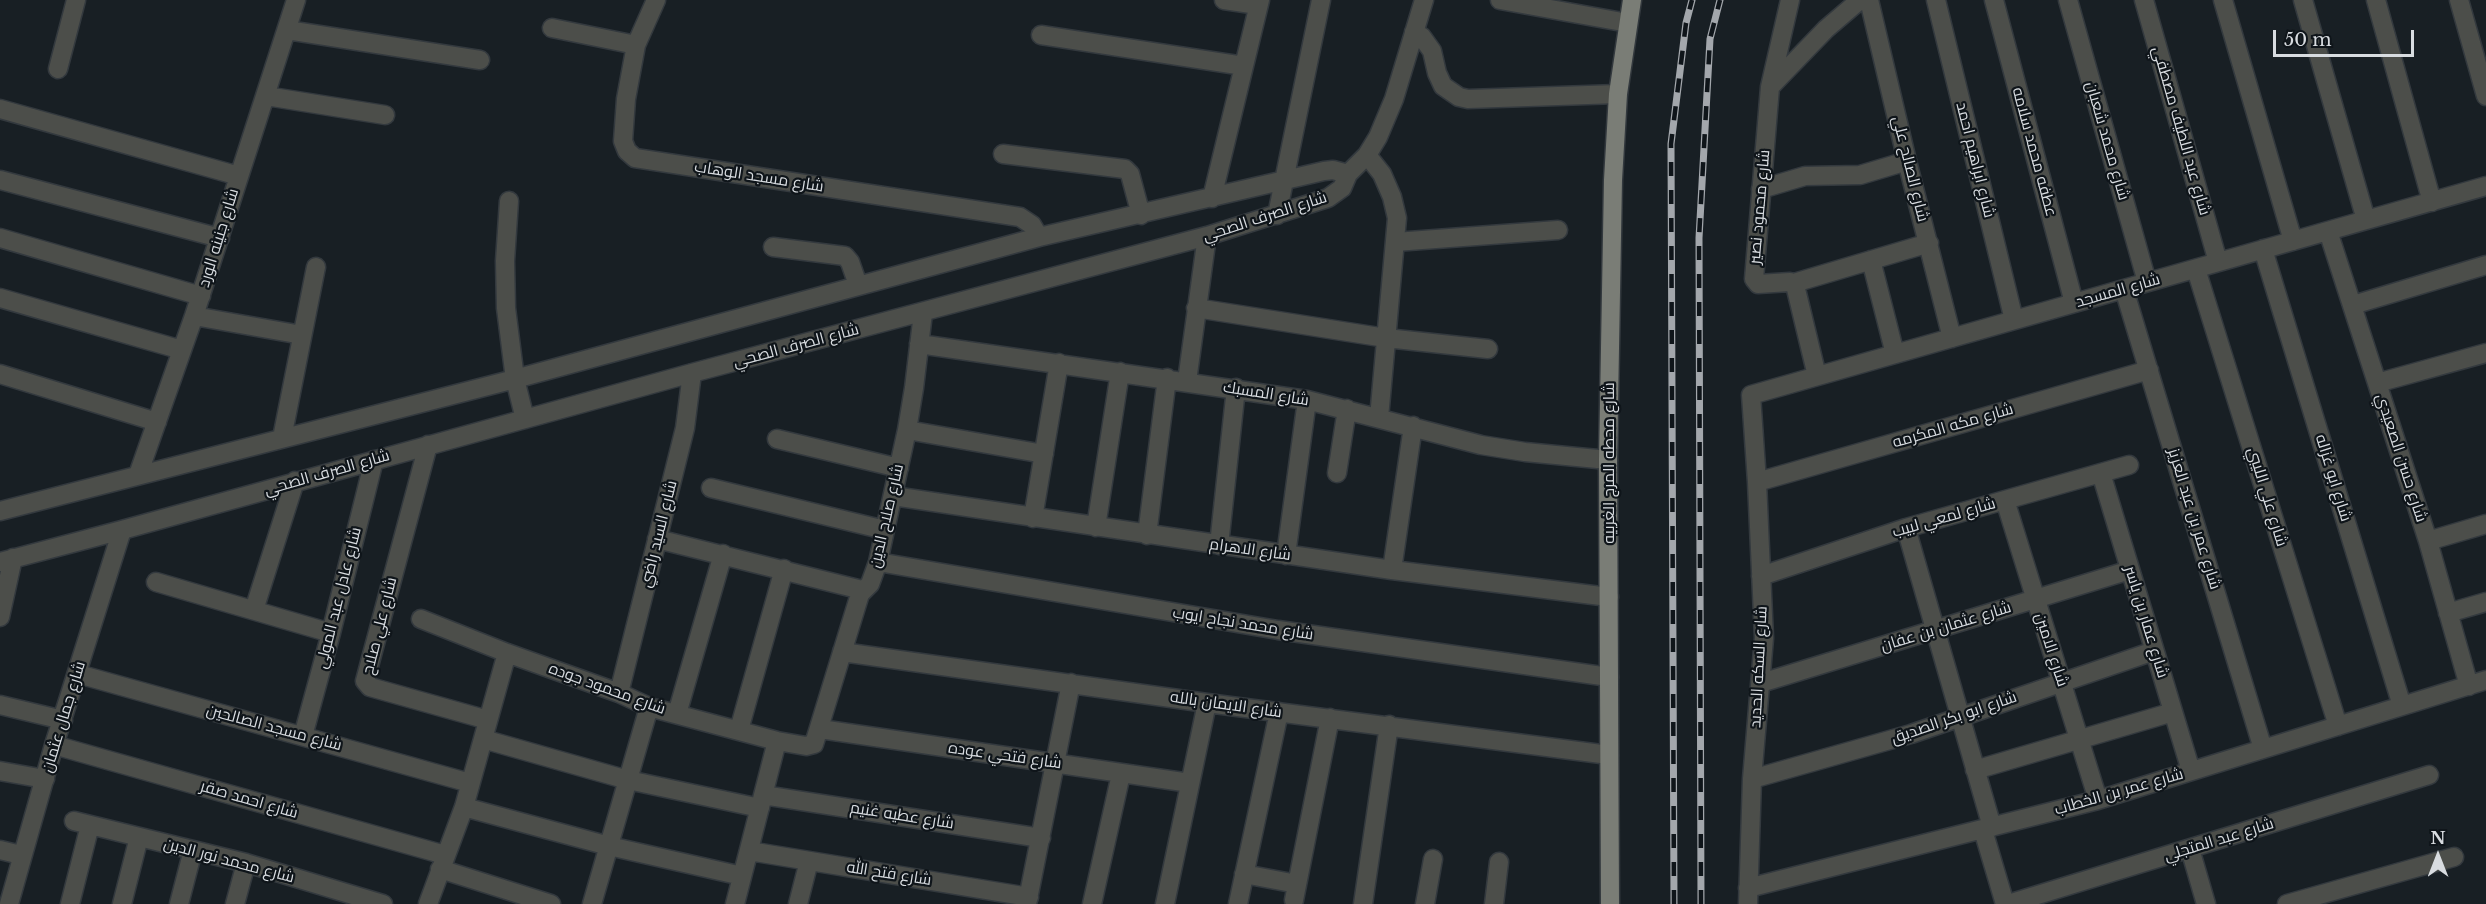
<!DOCTYPE html>
<html>
<head>
<meta charset="utf-8">
<style>
	body { margin:0 }
	#map { position:relative; width:2486px; height:904px; overflow:hidden; background:#181f24; font-family:"Libre Baskerville",serif }
	canvas { display:block }
	.north { position:absolute; left:2408px; top:826px; width:60px; height:60px; -webkit-text-stroke:4px #0f151a; paint-order:stroke; rotate:0deg; font-size:16px; font-weight:700; line-height:24px; text-align:center; color:#d8dce0 }
	.north::after { content:''; display:block; margin:auto; width:21px; height:27px; background:#d8dce0; clip-path:polygon(50% 0,100% 100%,50% 72%,0 100%) }
	.scale { position:absolute; left:2273px; top:30px; width:141px; height:27px; box-sizing:border-box; border:3px solid #d8dce0; border-top:0; padding-left:8px; font-size:18px; line-height:21px; white-space:nowrap; color:#d8dce0; -webkit-text-stroke:4px #0f151a; paint-order:stroke }
</style>
</head>
<body>
<div id="map">
<canvas width="2486" height="904"></canvas>
<div class="north">N</div>
<div class="scale">50 m</div>
</div>
<script>
const c = document.querySelector('canvas').getContext('2d');
c.lineJoin = 'round';
const shape = rows => new Path2D(rows.map(r => 'M' + r).join(''));
function stroke(path, color, width, dash) { c.strokeStyle = color; c.lineWidth = width; c.lineCap = dash ? 'butt' : 'round'; c.setLineDash(dash || []); c.stroke(path); }
function write(font, color, halo, rows, align = 'center') {
  c.font = font + ' "Libre Baskerville",Cairo,serif'; c.lineWidth = 4.5; c.setLineDash([]); c.textBaseline = 'middle'; c.strokeStyle = halo; c.fillStyle = color; for (const [text, x, y, turn = 0] of rows) {
    c.save(); c.translate(x, y); c.rotate((+turn || 0) * Math.PI / 180); c.textAlign = isNaN(turn) ? turn : align; if (halo) c.strokeText(text, 0, 0); c.fillText(text, 0, 0); c.restore();
  }
}
const minor = shape([
	[656,0,636,45,626,99,623,141,627,151,635,158,1020,217,1032,225,1039,237],
	[1224,0,1258,5],
	[1500,0,1628,23],
	[1790,0,1770,87,1754,279,1758,284,1790,282,1795,285,1817,376],
	[1869,0,1907,161,1952,338],
	[1936,0,2014,320],
	[1994,0,2074,303],
	[2068,0,2147,282],
	[2144,0,2218,262],
	[2223,0,2293,241],
	[2303,0,2366,220],
	[2376,0,2432,202],
	[2459,0,2486,96],
	[552,28,636,45],
	[287,30,480,60],
	[1414,32,1422,37,1432,51,1437,73,1443,86,1459,97,1468,99,1618,94],
	[1041,35,1244,66],
	[58,69,76,0],
	[1771,86,1826,29,1860,0],
	[266,96,385,115],
	[0,109,239,176],
	[1003,154,1125,169,1130,174,1141,215],
	[1367,155,1382,174,1392,197,1397,218,1379,418],
	[0,180,220,238],
	[1761,189,1805,176,1860,175,1907,161],
	[1212,198,1260,0],
	[509,201,505,261,506,308,515,379,525,419],
	[1277,215,1321,0],
	[2328,231,2428,541,2469,686],
	[0,238,201,296],
	[1395,242,1558,230],
	[773,247,845,256,850,262,858,285],
	[2263,249,2402,706],
	[1871,260,1895,354],
	[2196,269,2338,726],
	[1794,283,1929,243],
	[2124,289,2263,749],
	[0,298,182,350],
	[2353,305,2486,265],
	[1196,308,1386,338,1488,349],
	[194,316,302,335],
	[919,344,1307,400,1481,445,1525,452,1608,460],
	[0,374,157,422],
	[1187,381,1207,236],
	[2377,383,2486,353],
	[907,430,1044,454],
	[282,438,316,267],
	[777,439,899,468],
	[428,445,365,681,370,687,488,720],
	[1337,473,1347,409],
	[2101,473,2191,771],
	[138,475,194,316,296,0],
	[1757,482,2149,370],
	[711,488,885,530],
	[893,496,1392,570,1609,597],
	[2005,500,2098,800],
	[0,511,515,379,1039,237,1324,171,1333,170,1348,174],
	[1033,518,1059,363],
	[1096,527,1120,372],
	[1906,528,1992,827],
	[1147,535,1167,378],
	[657,539,862,590],
	[2428,541,2486,524],
	[1219,545,1236,388],
	[1286,555,1307,400],
	[0,562,122,530,692,373,1207,236,1328,198,1342,188,1348,174,1367,155,1378,137,1394,99,1424,0],
	[878,562,1278,630,1609,677],
	[1392,570,1413,426],
	[1761,576,1906,528,2129,465],
	[156,582,331,633],
	[254,610,295,481],
	[2448,613,2486,602],
	[0,617,13,558],
	[421,619,507,653,619,693,649,707,777,741,806,746,814,744,860,594,870,584,878,562,907,430,914,388,923,313],
	[842,652,1207,703,1609,755],
	[78,674,470,783],
	[1761,683,2130,570],
	[619,693,685,428,692,373],
	[0,705,63,720],
	[677,714,723,554],
	[820,729,1190,783],
	[739,730,784,569],
	[303,736,331,633,374,460],
	[483,739,628,780,760,808],
	[54,745,445,855],
	[1975,770,2173,712],
	[0,771,45,779],
	[1752,779,1911,734,2154,651],
	[763,795,1041,838],
	[464,807,609,846,742,876],
	[74,821,246,863,383,904],
	[1983,830,2005,904],
	[2190,849,2206,904],
	[0,850,21,855],
	[749,851,1029,897],
	[440,869,551,904],
	[1244,874,1297,884],
	[1748,888,2098,800,2486,680],
	[1294,900,1330,718],
	[9,904,54,745,122,530],
	[70,904,90,825],
	[122,904,139,837],
	[179,904,193,850],
	[235,904,246,863],
	[428,904,464,807,507,653],
	[592,904,649,707],
	[735,904,777,741],
	[798,904,809,861],
	[1027,904,1071,683],
	[1092,904,1121,774],
	[1165,904,1207,703],
	[1238,904,1279,712],
	[1363,904,1389,725],
	[1425,904,1433,859],
	[1494,904,1499,862],
	[1748,904,1752,779,1764,638,1757,482,1751,395,2486,186],
	[2008,904,2429,775],
	[2287,904,2454,857]
]);
const major = shape([
	[1610,904,1608,460,1613,180,1618,94,1632,0]
]);
stroke(minor, '#33393e', 21);
stroke(major, '#33393e', 21);
stroke(minor, '#4c4e4a', 18);
stroke(major, '#7a7d76', 18);
const rail = shape([
	[1674,904,1671,144,1686,23,1692,0],
	[1701,904,1699,238,1710,39,1720,0]
]);
stroke(rail, '#a3a7ac', 7);
stroke(rail, '#0f151a', 4.5, [14]);
write('16px', '#d8dce0', '#0f151a', [
	["شارع عبد اللطيف مصطفي",2181,131,74],
	["شارع محمد شعبان",2107,141,74],
	["عطفه محمد سلامه",2034,152,75],
	["شارع ابراهيم احمد",1975,160,76],
	["شارع الصالح علي",1910,169,76],
	["شارع مسجد الوهاب",759,177,9],
	["شارع محمود نصير",1760,207,-85],
	["شارع الصرف الصحي",1265,217,-18],
	["شارع جنينه الورد",219,238,-73],
	["شارع المسجد",2118,291,-16],
	["شارع الصرف الصحي",796,346,-15],
	["شارع المسبك",1266,394,9],
	["شارع مكه المكرمه",1953,426,-16],
	["شارع حسن الصعيدي",2401,458,72],
	["شارع محطه المرج الغربيه",1609,463,-90],
	["شارع الصرف الصحي",327,473,-16],
	["شارع ابو غزاله",2333,478,73],
	["شارع علي الليبي",2267,497,73],
	["شارع صلاح الدين",887,516,-77],
	["شارع لمعي لبيب",1944,518,-16],
	["شارع عمر بن عبد العزيز",2194,519,73],
	["شارع السيد راضي",659,534,-76],
	["شارع الاهرام",1250,550,8],
	["شارع عادل عبد المولي",339,598,-76],
	["شارع عمار بن ياسر",2146,622,73],
	["شارع محمد نجاح ايوب",1243,624,9],
	["شارع علي صلاح",380,626,-76],
	["شارع عثمان بن عفان",1946,627,-17],
	["شارع الامين",2051,650,72],
	["شارع السكه الحديد",1759,667,-87],
	["شارع محمود جوده",607,689,20],
	["شارع الايمان بالله",1226,705,8],
	["شارع جمال عثمان",64,717,-73],
	["شارع ابو بكر الصديق",1954,718,-19],
	["شارع مسجد الصالحين",274,728,15],
	["شارع فتحي عوده",1005,756,8],
	["شارع عمر بن الخطاب",2119,792,-16],
	["شارع احمد صقر",249,800,16],
	["شارع عطيه غنيم",902,816,9],
	["شارع عبد المتجلي",2219,840,-17],
	["شارع محمد نور الدين",229,861,15],
	["شارع فتح الله",889,874,9]
]);
</script>
</body>
</html>
